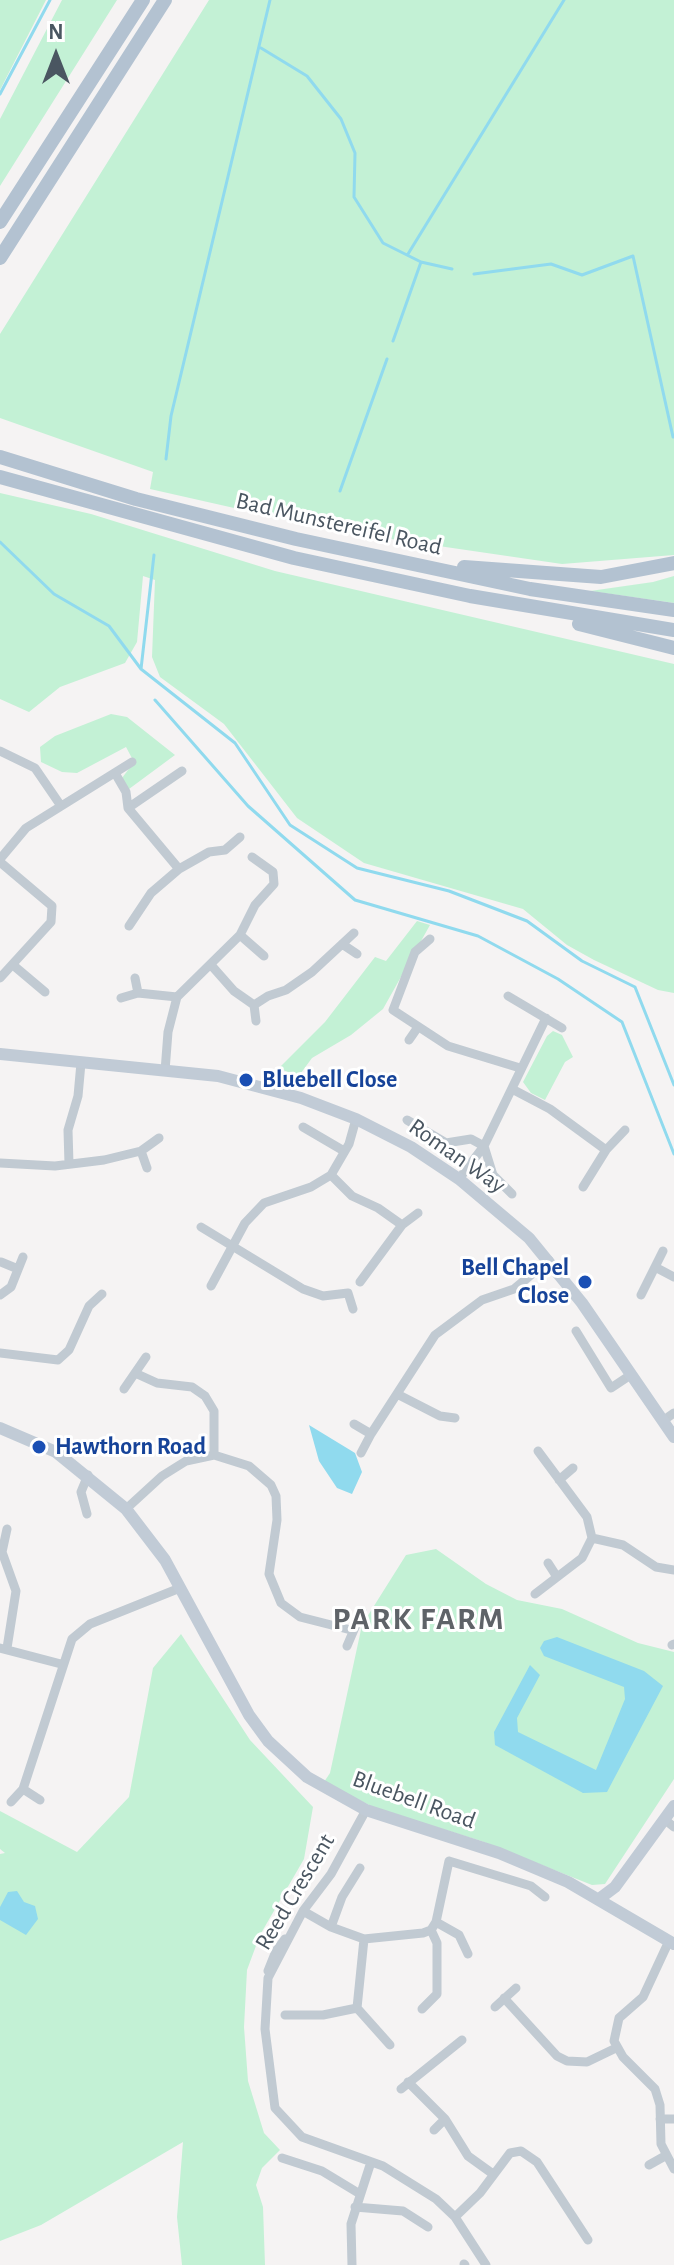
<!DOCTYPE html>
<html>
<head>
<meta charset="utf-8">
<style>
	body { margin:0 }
	#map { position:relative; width:674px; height:2265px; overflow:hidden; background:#f5f3f3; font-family:"Alegreya Sans",sans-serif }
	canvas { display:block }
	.north { position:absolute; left:16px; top:16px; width:80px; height:80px; -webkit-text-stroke:6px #fff; paint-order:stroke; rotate:0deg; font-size:22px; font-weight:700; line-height:32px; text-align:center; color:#4a5661 }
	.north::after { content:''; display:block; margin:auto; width:28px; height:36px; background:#4a5661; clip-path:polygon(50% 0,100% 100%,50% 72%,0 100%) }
</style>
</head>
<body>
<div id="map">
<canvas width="674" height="2265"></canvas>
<div class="north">N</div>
</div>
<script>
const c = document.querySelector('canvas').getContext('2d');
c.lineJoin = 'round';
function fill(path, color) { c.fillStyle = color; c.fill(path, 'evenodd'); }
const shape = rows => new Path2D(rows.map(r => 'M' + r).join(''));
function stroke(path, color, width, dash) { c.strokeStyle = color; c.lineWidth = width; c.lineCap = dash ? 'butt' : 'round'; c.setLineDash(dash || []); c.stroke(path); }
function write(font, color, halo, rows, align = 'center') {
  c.font = font + ' "Alegreya Sans",sans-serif'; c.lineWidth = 6; c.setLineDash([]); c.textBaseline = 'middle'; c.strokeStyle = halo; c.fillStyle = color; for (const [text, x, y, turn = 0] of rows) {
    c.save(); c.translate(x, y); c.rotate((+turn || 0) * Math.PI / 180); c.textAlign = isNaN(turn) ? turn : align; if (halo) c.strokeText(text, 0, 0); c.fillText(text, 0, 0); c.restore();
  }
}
fill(shape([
	[0,0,46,0,0,90],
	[62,0,117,0,0,186,0,119],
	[209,0,674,0,674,555,562,564,336,531,150,489,153,472,0,418,0,334],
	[0,493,91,514,275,571,674,664,674,993,658,990,594,960,567,945,523,909,364,863,297,818,224,724,160,677,152,657,155,580,143,576,137,642,125,663,60,687,29,712,0,699],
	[674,576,674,603,590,591,653,582],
	[111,714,127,717,175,755,129,789,122,778,134,762,126,747,77,773,62,772,41,762,40,747,55,736],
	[417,921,430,925,383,1009,351,1035,312,1058,298,1077,279,1068,325,1022,375,957,386,961],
	[553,1031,562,1035,573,1057,565,1062,545,1100,531,1093,523,1082,547,1036],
	[436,1549,486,1584,517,1600,562,1609,638,1643,674,1652,674,1779,605,1884,592,1885,481,1841,375,1808,324,1782,330,1773,362,1625,406,1555],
	[181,1634,250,1740,313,1807,304,1859,260,1935,247,1970,244,2027,248,2081,264,2133,280,2150,262,2168,256,2185,263,2207,265,2265,182,2265,177,2217,183,2142,41,2225,0,2241,0,1854,5,1853,0,1849,0,1811,77,1852,129,1797,153,1668]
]), '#c3f1d5');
fill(shape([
	[309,1425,355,1453,362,1472,352,1494,337,1488,319,1461],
	[557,1637,644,1671,663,1686,607,1792,583,1793,495,1745,494,1732,530,1665,540,1675,517,1718,518,1732,596,1770,625,1699,624,1687,544,1656,540,1648,544,1641],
	[17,1891,24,1902,35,1906,38,1919,26,1935,0,1920,0,1907,8,1892]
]), '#90daee');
stroke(shape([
	[261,48,307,76,341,119,355,153,354,197,383,243,421,262,452,269],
	[0,94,50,0],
	[408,254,564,0],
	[474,274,551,264,582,275,633,256,673,437],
	[393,341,421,262],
	[166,459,171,416,270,0],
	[340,491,387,359],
	[0,542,54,594,109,626,141,669,235,743,290,825,357,868,449,891,527,921,582,961,635,987,674,1085],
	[141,669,154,555],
	[155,700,248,806,355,900,478,936,558,979,622,1022,674,1154]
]), '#90daee', 3);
stroke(shape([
	[0,751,35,768,61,806],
	[115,773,126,792,128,808,179,869],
	[128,808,182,771],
	[0,859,26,828,132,762],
	[0,862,52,906,51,922,0,978],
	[129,926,151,893,179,869,209,852,225,850,240,837],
	[240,935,264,956],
	[430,939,415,952,393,1010,448,1046,520,1068],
	[342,944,357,954],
	[13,965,45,992],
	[211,965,234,991,254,1005,256,1021],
	[135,978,138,993],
	[508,996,562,1028],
	[121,998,138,993,177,997],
	[254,1005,268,996,286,990,312,972,354,933],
	[409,1040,418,1027],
	[165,1071,168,1032,177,997,240,935,255,905,274,884,273,872,252,857],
	[512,1089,550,1109,606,1150],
	[407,1120,446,1143,471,1139,484,1146,493,1175,512,1194],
	[303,1127,344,1151],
	[141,1151,147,1168],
	[0,1163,55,1166,104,1160,141,1151,159,1138],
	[69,1164,68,1130,78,1096,81,1063],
	[331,1175,352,1196,378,1208,402,1225],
	[459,1179,484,1146,546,1018],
	[583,1187,606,1150,625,1130],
	[201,1227,303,1289,323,1296,348,1293,353,1309],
	[1,1262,18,1269],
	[655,1267,674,1277],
	[360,1282,402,1225,418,1213],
	[211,1286,245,1223,264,1203,311,1187,331,1175,349,1144,356,1119],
	[0,1295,11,1287,23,1257],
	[641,1295,663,1251],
	[576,1331,611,1388,629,1376],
	[0,1353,58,1360,69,1350,89,1306,102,1294],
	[135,1373,157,1383,192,1387,205,1396,214,1411,214,1455],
	[124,1389,146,1357],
	[397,1394,440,1416,455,1418],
	[664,1420,674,1413],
	[354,1424,371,1434,361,1453],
	[371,1434,435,1335,482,1300,514,1289,549,1260],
	[559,1480,573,1468],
	[126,1509,162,1476,186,1461,214,1455,249,1466,271,1485,276,1496,277,1520,269,1574,281,1603,300,1617,351,1630],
	[87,1514,81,1492,88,1475],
	[592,1538,623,1545,656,1567,674,1570],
	[548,1563,557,1577],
	[535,1594,582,1558,592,1538,587,1517,538,1451],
	[672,1645,674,1644],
	[347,1646,362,1611],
	[0,1648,61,1664],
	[7,1648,16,1591,2,1552,7,1529],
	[23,1789,40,1800],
	[11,1802,23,1789,72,1639,90,1624,180,1588],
	[366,1810,331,1874,303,1911,268,1978,265,2029,275,2108,302,2137,383,2166,436,2199,455,2217,486,2265],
	[664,1819,674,1827],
	[303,1911,331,1927,364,1939,423,1933,431,1930,436,1922,449,1861,531,1886,545,1897],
	[436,1922,459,1935,468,1954],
	[331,1927,342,1897,360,1868],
	[669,1941,643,1997,619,2018,614,2041,623,2057,655,2089,660,2105,661,2144,674,2169],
	[268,1971,276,1951,285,1939],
	[504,1998,557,2056,567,2061,587,2062,616,2048],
	[495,2007,516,1988],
	[357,2008,390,2045],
	[422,2009,437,1994,437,1943,431,1930],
	[285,2015,323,2015,357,2008,364,1939],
	[408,2082,445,2119,468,2156,493,2174],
	[401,2089,462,2040],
	[660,2119,674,2119],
	[434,2130,445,2119],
	[282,2158,322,2171,360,2194],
	[649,2165,665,2156],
	[355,2207,403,2211,428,2227],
	[455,2217,480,2193,510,2153,521,2151,537,2162,588,2240],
	[464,2264,465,2265],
	[352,2265,351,2224,371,2162]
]), '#c1cad2', 9);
stroke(shape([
	[0,1054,218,1076,301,1098,356,1119,411,1147,459,1179,529,1238,582,1303,674,1437],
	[0,1428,56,1452,126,1509,165,1560,249,1715,268,1741,307,1777,366,1810,499,1853,568,1882,674,1944],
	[599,1899,615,1887,674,1806]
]), '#c1cbd6', 12);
stroke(shape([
	[0,222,143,0],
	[0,258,165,0],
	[0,457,136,499,296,539,530,589,674,610],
	[0,477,294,558,470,596,674,630],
	[464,567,601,577,674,563],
	[579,624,674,648]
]), '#b3c2d1', 14);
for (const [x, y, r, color] of [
	[246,1080,8,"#1a4fb4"],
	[585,1282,8,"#1a4fb4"],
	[39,1447,8,"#1a4fb4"]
]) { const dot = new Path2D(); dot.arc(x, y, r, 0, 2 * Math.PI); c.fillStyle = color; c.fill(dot); stroke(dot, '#fff', 3); }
write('24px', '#4a5661', '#fff', [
	["Bad Munstereifel Road",339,524,13],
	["Roman Way",457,1156,35],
	["Bluebell Road",414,1800,20],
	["Reed Crescent",295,1892,-59]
]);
write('bold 24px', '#164399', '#fff', [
	["Bluebell Close",262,1080],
	["Bell Chapel",569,1268,"right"],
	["Close",569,1296,"right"],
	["Hawthorn Road",55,1447]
], 'left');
c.letterSpacing = '2px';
write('bold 32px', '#5f6368', '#fff', [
	["PARK FARM",419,1619]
]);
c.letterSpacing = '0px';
</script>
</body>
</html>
